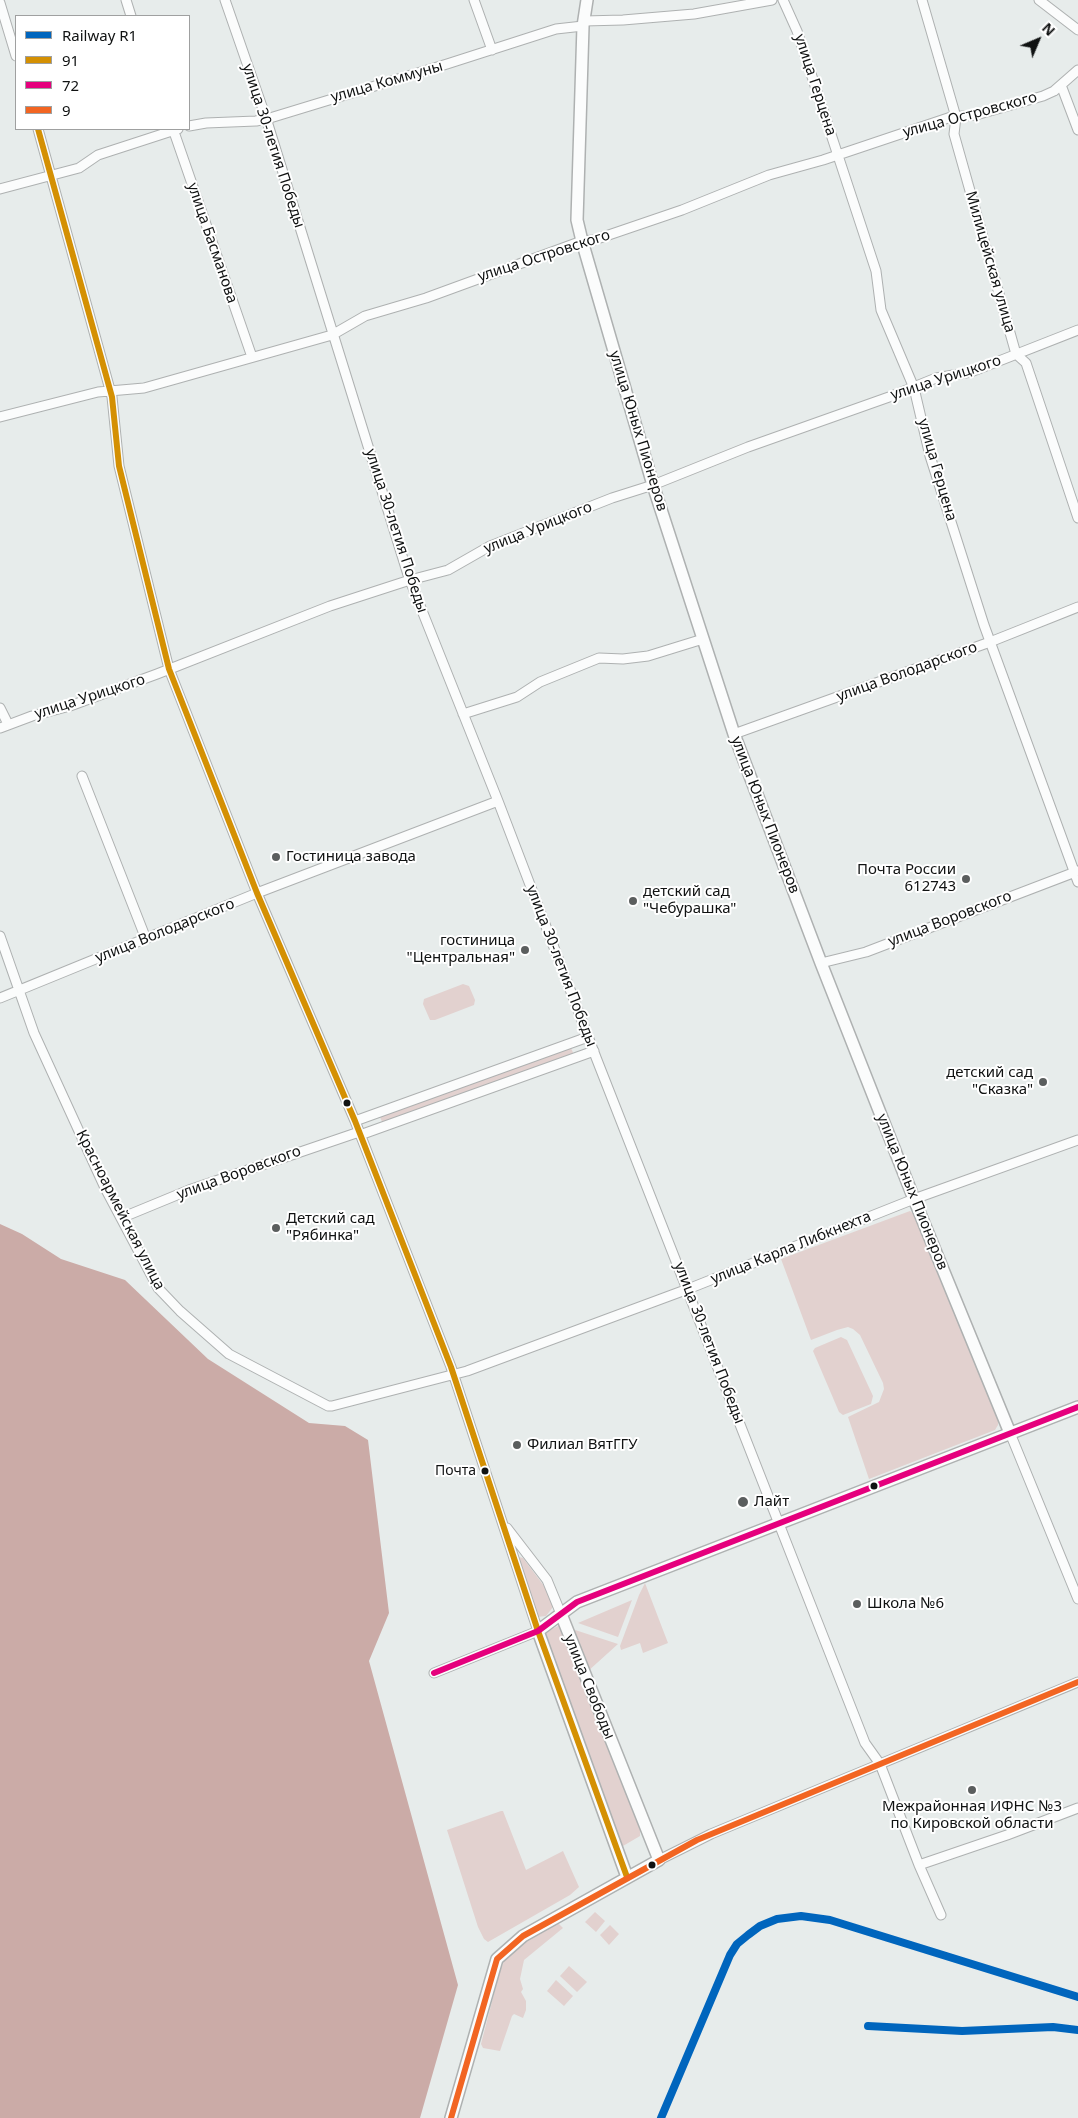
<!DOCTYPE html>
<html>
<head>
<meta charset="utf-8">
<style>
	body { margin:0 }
	#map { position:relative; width:1078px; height:2118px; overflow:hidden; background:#e7eceb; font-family:"Noto Sans",sans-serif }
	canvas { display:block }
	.legend { position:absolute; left:15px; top:15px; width:175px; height:115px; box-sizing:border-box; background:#fff; border:1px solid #9fa0a0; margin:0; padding:6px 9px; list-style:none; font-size:15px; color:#101212 }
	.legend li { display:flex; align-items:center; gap:10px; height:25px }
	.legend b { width:25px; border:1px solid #9fa0a0 }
	.north { position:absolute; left:1013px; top:15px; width:50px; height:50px; -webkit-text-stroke:4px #fff; paint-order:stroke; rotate:45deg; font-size:14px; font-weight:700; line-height:20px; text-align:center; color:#101212 }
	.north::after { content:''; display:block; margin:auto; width:18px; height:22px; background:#101212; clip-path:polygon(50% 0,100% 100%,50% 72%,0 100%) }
</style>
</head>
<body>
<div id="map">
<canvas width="1078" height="2118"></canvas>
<ul class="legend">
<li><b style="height:6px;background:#0065bd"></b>Railway R1</li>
<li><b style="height:6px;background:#d49003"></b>91</li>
<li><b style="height:6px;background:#e5007d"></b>72</li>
<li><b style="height:6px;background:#f26522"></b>9</li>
</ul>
<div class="north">N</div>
</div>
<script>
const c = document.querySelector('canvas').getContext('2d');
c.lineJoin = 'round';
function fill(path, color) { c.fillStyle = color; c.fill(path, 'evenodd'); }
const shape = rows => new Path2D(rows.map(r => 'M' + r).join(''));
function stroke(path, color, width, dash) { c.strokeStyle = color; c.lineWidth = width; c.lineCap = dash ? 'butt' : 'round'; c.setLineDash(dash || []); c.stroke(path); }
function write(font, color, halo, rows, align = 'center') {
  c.font = font + ' "Noto Sans",sans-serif'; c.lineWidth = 4; c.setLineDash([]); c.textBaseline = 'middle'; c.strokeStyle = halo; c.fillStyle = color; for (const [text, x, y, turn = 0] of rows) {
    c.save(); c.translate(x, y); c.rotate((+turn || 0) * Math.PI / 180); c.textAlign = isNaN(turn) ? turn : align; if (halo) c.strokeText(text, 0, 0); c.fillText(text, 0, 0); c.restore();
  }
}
fill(shape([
	[463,984,469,986,475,1000,474,1005,435,1020,430,1020,423,1004,424,999],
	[571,1048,574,1055,383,1124,380,1117],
	[910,1211,916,1216,998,1419,998,1425,995,1430,869,1479,848,1417,879,1402,884,1389,883,1383,860,1335,853,1329,848,1327,837,1330,811,1340,781,1259],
	[841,1337,847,1340,873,1396,871,1404,843,1415,839,1412,813,1351,815,1348],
	[519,1557,523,1558,544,1586,553,1607,546,1616,537,1617],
	[645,1583,668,1643,643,1653,640,1643,621,1650,620,1646,639,1595],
	[632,1600,618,1637,578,1623],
	[558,1626,561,1626,640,1826,640,1836,623,1846,620,1845,542,1634],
	[569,1628,618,1644,587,1672],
	[501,1811,503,1811,526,1870,563,1851,579,1887,570,1895,488,1942,484,1939,478,1927,447,1830],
	[595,1912,605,1921,596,1932,585,1922],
	[558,1923,563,1928,524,1960,520,1979,523,1989,521,1992,526,2001,526,2010,523,2018,514,2014,512,2016,500,2051,483,2048,481,2044,482,2040,500,1971,505,1959,520,1943],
	[610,1925,619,1934,609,1945,600,1935],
	[569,1966,587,1982,577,1992,560,1976],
	[556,1980,573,1996,564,2006,547,1991]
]), '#e2d1cf');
fill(shape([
	[0,1224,22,1234,61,1259,125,1280,208,1359,309,1423,345,1426,368,1440,389,1613,369,1661,458,1985,420,2118,0,2118]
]), '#cbaba7');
const minor = shape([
	[126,0,131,16],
	[225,0,266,118,409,578,498,801,597,1060,865,1743,880,1764,919,1865,941,1915],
	[474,0,492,50],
	[783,0,797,31,876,271,881,310,914,388,930,456,984,625,1078,882],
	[922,0,956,117,954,134,1016,354,1026,363,1078,518],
	[1039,0,1078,30],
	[0,3,16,56],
	[584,21,623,20,694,14,772,0],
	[1061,85,1078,130],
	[189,126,206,123,256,121,270,118,447,64,556,29,583,26],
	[38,129,112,397,119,466,169,669,257,893,355,1121,451,1367,538,1631,434,1673],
	[173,129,252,357],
	[0,189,79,168,98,155,178,129],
	[0,417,98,392,144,388,332,335,365,316,426,298,582,241,594,240,682,210,769,175,823,160,951,117,976,115,1043,96,1054,91,1078,70],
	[0,708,8,724],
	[463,714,517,697,540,682,599,658,623,659,648,656,703,639],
	[0,728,32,716,70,706,157,674,330,606,410,580,448,570,490,546,612,498,653,485,748,447,889,397,936,378,971,372,1078,330],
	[734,734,990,642,1078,607],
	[82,776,146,939],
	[0,936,34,1033,105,1188,158,1288,180,1311,229,1354,328,1406,332,1406,467,1371,688,1289,914,1199,1078,1140],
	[821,963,866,952,1078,871],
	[0,998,257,893,498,801],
	[355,1121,588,1037],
	[360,1135,594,1051],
	[121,1218,189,1190,359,1132],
	[1010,1433,1078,1599],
	[507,1528,547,1580,561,1614],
	[659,1860,711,1834,1078,1682],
	[919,1865,1007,1835,1078,1808]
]);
const major = shape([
	[587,0,583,26,577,220,582,241,653,485,734,734,821,963,914,1199,1010,1433],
	[627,1877,538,1631,577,1602,1078,1407],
	[451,2118,497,1959,523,1936,659,1860,561,1614]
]);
stroke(minor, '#aeb1b1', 11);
stroke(major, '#aeb1b1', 14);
stroke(minor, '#fbfcfc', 9);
stroke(major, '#fbfcfc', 11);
stroke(shape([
	[38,129,112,397,119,466,169,669,257,893,355,1121,451,1367,538,1631,627,1877]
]), '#d49003', 6);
stroke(shape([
	[434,1673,538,1631,577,1602,1078,1407]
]), '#e5007d', 6);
stroke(shape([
	[451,2118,497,1959,523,1936,697,1840,1078,1682]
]), '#f26522', 6);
stroke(shape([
	[868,2026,962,2031,1053,2027,1078,2030],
	[661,2118,730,1955,737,1944,748,1935,760,1926,777,1919,801,1916,830,1920,1078,1997]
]), '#0065bd', 8);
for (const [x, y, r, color] of [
	[276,857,5,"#5b5e5e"],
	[966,879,5,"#5b5e5e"],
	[633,901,5,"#5b5e5e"],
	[525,950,5,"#5b5e5e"],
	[1043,1082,5,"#5b5e5e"],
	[347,1103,4.5,"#101212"],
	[276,1228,5,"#5b5e5e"],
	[517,1445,5,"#5b5e5e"],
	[485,1471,4.5,"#101212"],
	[874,1486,4.5,"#101212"],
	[743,1502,6,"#5b5e5e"],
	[857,1604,5,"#5b5e5e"],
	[972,1790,5,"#5b5e5e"],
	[652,1865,4.5,"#101212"]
]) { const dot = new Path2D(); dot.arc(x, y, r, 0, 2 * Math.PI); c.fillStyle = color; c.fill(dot); stroke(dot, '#fff', 2); }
write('14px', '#101212', '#fff', [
	["Почта",476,1471]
], 'right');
write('15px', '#101212', '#fff', [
	["улица Коммуны",387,82,-16],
	["улица Герцена",815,85,72],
	["улица Островского",970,115,-15],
	["улица 30-летия Победы",273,146,72],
	["улица Басманова",212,243,71],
	["улица Островского",544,256,-18],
	["Милицейская улица",990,262,74],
	["улица Урицкого",946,378,-18],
	["улица Юных Пионеров",638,431,73],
	["улица Герцена",937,470,74],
	["улица Урицкого",538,528,-22],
	["улица 30-летия Победы",396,531,72],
	["улица Володарского",907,672,-20],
	["улица Урицкого",90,697,-18],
	["улица Юных Пионеров",765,815,69],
	["улица Воровского",950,919,-21],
	["улица Володарского",165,931,-22],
	["улица 30-летия Победы",561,966,69],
	["улица Воровского",239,1173,-20],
	["улица Юных Пионеров",912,1192,68],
	["Красноармейская улица",120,1210,63],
	["улица Карла Либкнехта",791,1248,-22],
	["улица 30-летия Победы",709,1343,69],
	["улица Свободы",589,1687,68]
]);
write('15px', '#101212', '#fff', [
	["Гостиница завода",286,857],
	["Почта России",956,870,"right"],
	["612743",956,887,"right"],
	["детский сад",643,892],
	["\"Чебурашка\"",643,909],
	["гостиница",515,941,"right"],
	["\"Центральная\"",515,958,"right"],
	["детский сад",1033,1073,"right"],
	["\"Сказка\"",1033,1090,"right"],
	["Детский сад",286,1219],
	["\"Рябинка\"",286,1236],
	["Филиал ВятГГУ",527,1445],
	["Лайт",754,1502],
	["Школа №6",867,1604],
	["Межрайонная ИФНС №3",972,1807,"center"],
	["по Кировской области",972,1824,"center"]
], 'left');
</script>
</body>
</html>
